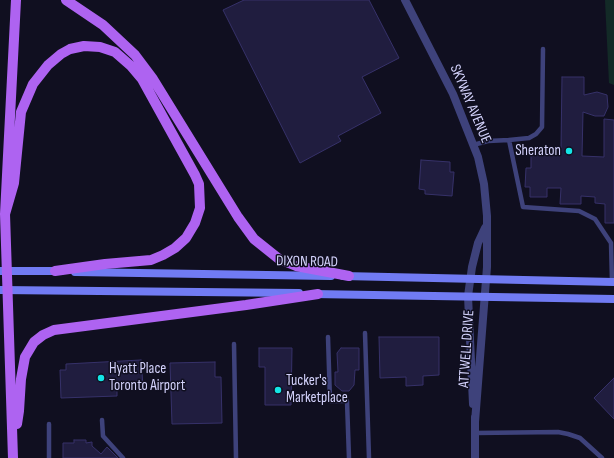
<!DOCTYPE html>
<html>
<head>
<meta charset="utf-8">
<style>
	body { margin:0 }
	canvas { display:block; background:#100f20 }
</style>
</head>
<body>
<canvas width="614" height="458"></canvas>
<script>
const c = document.querySelector('canvas').getContext('2d');
c.lineJoin = 'round';
function fill(path, color) { c.fillStyle = color; c.fill(path, 'evenodd'); }
const shape = rows => new Path2D(rows.map(r => 'M' + r).join(''));
function stroke(path, color, width, dash) { c.strokeStyle = color; c.lineWidth = width; c.lineCap = dash ? 'butt' : 'round'; c.setLineDash(dash || []); c.stroke(path); }
function write(font, color, halo, rows, align = 'center') {
  c.font = font + ' "Sofia Sans Condensed",sans-serif'; c.lineWidth = 3; c.setLineDash([]); c.textBaseline = 'middle'; c.strokeStyle = halo; c.fillStyle = color; for (const [text, x, y, turn = 0] of rows) {
    c.save(); c.translate(x, y); c.rotate((+turn || 0) * Math.PI / 180); c.textAlign = isNaN(turn) ? turn : align; if (halo) c.strokeText(text, 0, 0); c.fillText(text, 0, 0); c.restore();
  }
}
fill(shape([
	[605,0,614,0,614,85,609,83]
]), '#132a27');
const building = shape([
	[244,0,369,0,399,58,362,77,381,113,338,136,341,141,300,163,223,10,244,0],
	[562,77,584,77,584,95,597,92,607,95,608,107,604,116,595,116,583,112,582,156,604,157,604,119,614,120,614,223,605,223,605,204,595,203,595,197,581,196,581,204,560,204,561,188,547,188,547,197,530,197,530,187,525,187,526,168,531,168,531,154,556,155,556,148,561,148,562,77],
	[421,160,450,162,450,172,454,172,452,196,425,194,425,190,419,189,421,160],
	[379,337,439,337,439,375,423,376,423,385,406,386,406,377,380,378,379,337],
	[259,348,292,348,291,405,265,405,265,367,259,367,259,348],
	[341,348,359,348,359,370,355,370,354,385,349,391,342,391,335,385,335,372,338,372,337,353,341,348],
	[141,360,143,386,117,387,117,396,61,398,60,370,66,370,66,364,141,360],
	[215,362,215,377,221,377,222,423,172,424,170,363,215,362],
	[614,378,614,419,594,398,614,378],
	[74,440,86,440,86,443,92,442,92,446,101,454,107,447,118,458,63,458,63,443,74,443,74,440]
]);
fill(building, '#201d3f');
stroke(building, '#363169', 1);
stroke(shape([
	[509,140,529,138,536,134,542,127,543,49],
	[473,145,488,141,509,140,523,207,579,211,595,219,611,243,612,282],
	[365,333,369,458],
	[328,337,330,401,347,401,349,458],
	[234,344,236,458],
	[102,420,103,436,123,458],
	[49,424,49,458],
	[476,433,558,432,568,434,580,438,602,458]
]), '#3e427b', 4.5);
stroke(shape([
	[405,0,453,94,478,157,484,184,487,216,487,267,475,422],
	[473,404,468,296,472,267,478,243,485,228],
	[475,417,475,458]
]), '#3e427b', 8);
stroke(shape([
	[0,271,61,271],
	[75,272,331,276],
	[343,276,614,282],
	[0,290,299,293],
	[313,294,614,299]
]), '#717bf3', 8);
stroke(shape([
	[66,0,103,25,135,55,153,79,238,217,254,239,279,259,296,266,349,276],
	[5,214,14,183,21,112,33,84,48,65,61,54,70,49,84,46,100,47,115,52,131,66,142,79,195,175,199,184,200,208,195,223,186,238,175,248,163,255,151,260,105,264,55,271],
	[17,424,19,411,21,379,25,357,34,342,43,335,54,330,246,305,318,294],
	[13,458,5,214,16,0]
]), '#ae63f1', 10);
for (const [x, y, r, color] of [
	[569,151,4,"#14e5e5"],
	[101,378,4,"#14e5e5"],
	[278,390,4,"#14e5e5"]
]) { const dot = new Path2D(); dot.arc(x, y, r, 0, 2 * Math.PI); c.fillStyle = color; c.fill(dot); stroke(dot, '#100f20', 1.5); }
write('15px', '#d3d2fb', '#100f20', [
	["SKYWAY AVENUE",470,104,67],
	["DIXON ROAD",307,262,1],
	["ATTWELL DRIVE",467,349,-86]
]);
write('15px', '#d3d2fb', '#100f20', [
	["Sheraton",561,151,"right"],
	["Hyatt Place",109,369],
	["Toronto Airport",109,386],
	["Tucker's",286,381],
	["Marketplace",286,398]
], 'left');
</script>
</body>
</html>
